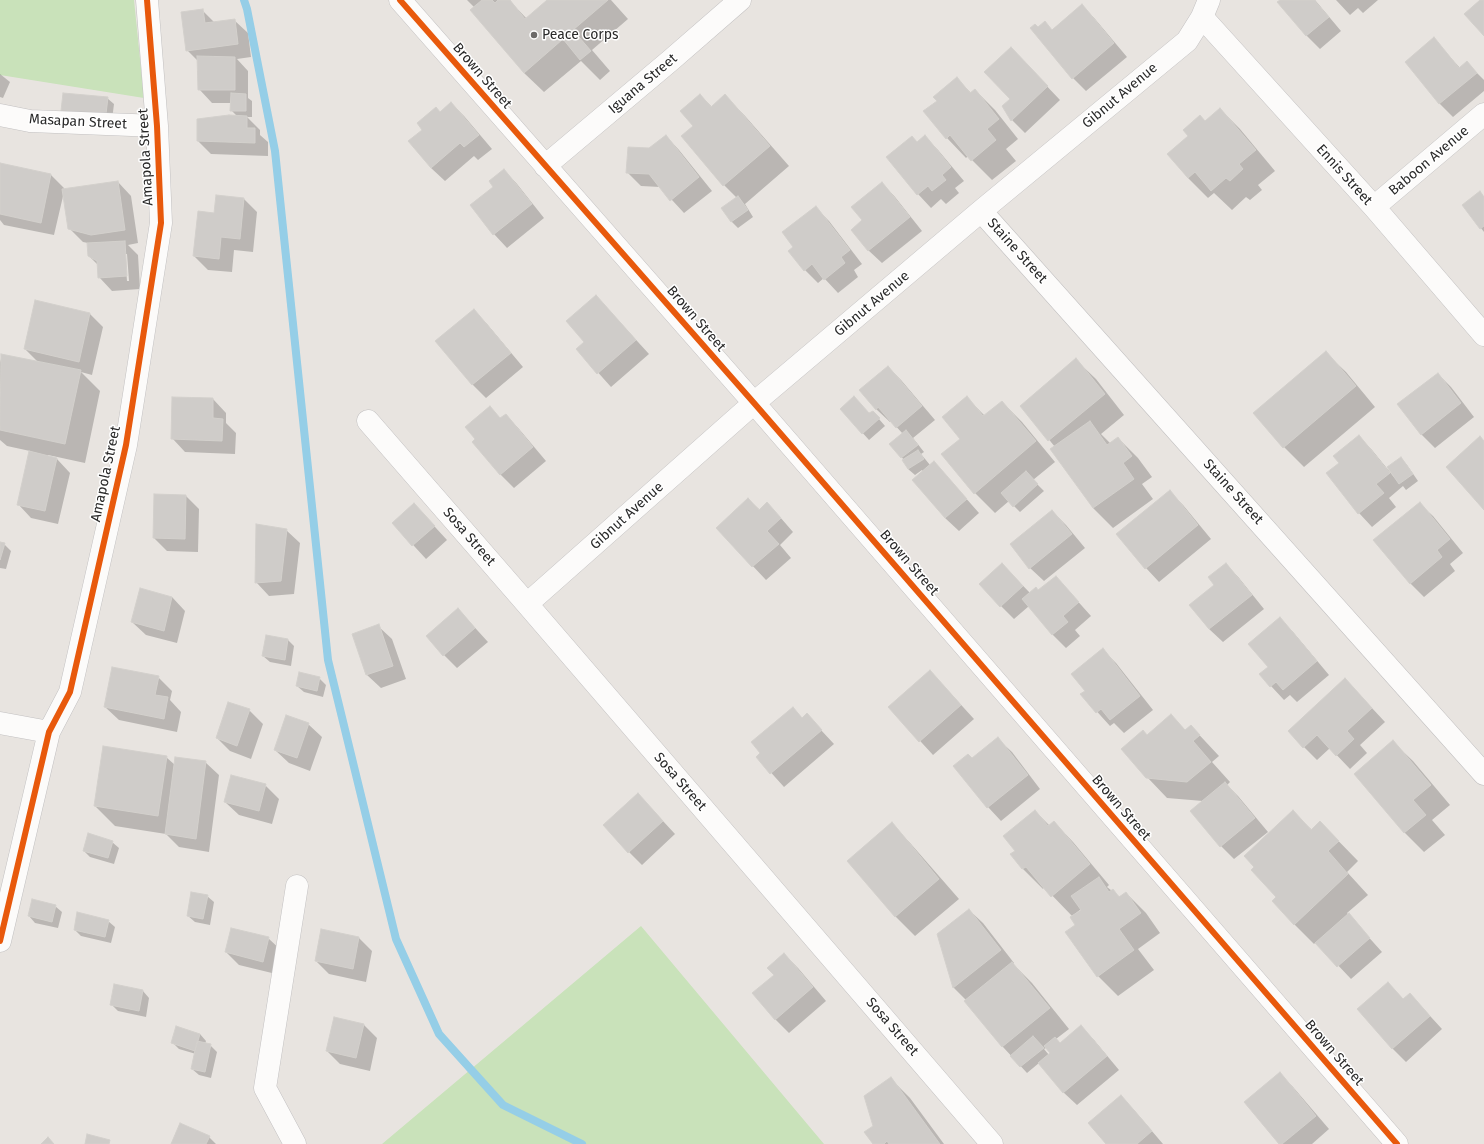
<!DOCTYPE html>
<html>
<head>
<meta charset="utf-8">
<style>
	body { margin:0 }
	canvas { display:block; background:#e8e4e0 }
</style>
</head>
<body>
<canvas width="1484" height="1144"></canvas>
<script>
const c = document.querySelector('canvas').getContext('2d');
c.lineJoin = 'round';
function fill(path, color) { c.fillStyle = color; c.fill(path, 'evenodd'); }
const shape = rows => new Path2D(rows.map(r => 'M' + r).join(''));
function stroke(path, color, width, dash) { c.strokeStyle = color; c.lineWidth = width; c.lineCap = dash ? 'butt' : 'round'; c.setLineDash(dash || []); c.stroke(path); }
function write(font, color, halo, rows, align = 'center') {
  c.font = font + ' "Fira Sans",sans-serif'; c.lineWidth = 3; c.setLineDash([]); c.textBaseline = 'middle'; c.strokeStyle = halo; c.fillStyle = color; for (const [text, x, y, turn = 0] of rows) {
    c.save(); c.translate(x, y); c.rotate((+turn || 0) * Math.PI / 180); c.textAlign = isNaN(turn) ? turn : align; if (halo) c.strokeText(text, 0, 0); c.fillText(text, 0, 0); c.restore();
  }
}
fill(shape([
	[0,0,134,0,144,98,0,75],
	[641,926,824,1144,382,1144]
]), '#c9e2ba');
fill(shape([
	[467,0,509,0,527,19,548,0,611,0,628,19,592,50,610,71,600,80,581,61,544,92,524,73,474,7],
	[1281,0,1315,0,1341,31,1320,49,1306,35],
	[1336,0,1378,0,1363,13,1358,8,1350,15],
	[1082,5,1095,19,1127,57,1086,91,1073,78,1038,28,1052,30],
	[202,10,215,23,234,20,248,33,251,57,237,59,248,71,248,98,252,101,252,117,247,117,260,130,260,135,268,142,268,156,211,154,198,141,238,117,231,110,231,103,212,103,199,89,198,61,187,50],
	[1434,39,1460,68,1467,63,1484,80,1484,91,1453,117,1439,103],
	[1024,62,1060,100,1025,133,1012,120,1011,99],
	[0,74,10,82,3,98,0,97],
	[957,79,971,93,975,90,995,110,1018,139,1006,149,1016,161,992,180,968,156,966,158,947,138,938,101],
	[700,95,712,107,725,96,745,116,789,166,745,204,753,217,738,228,731,221,737,198,724,185,694,126],
	[107,98,114,104,112,120,69,117,62,110],
	[451,103,464,116,492,149,478,160,474,156,445,181,431,168,423,130],
	[1220,109,1240,129,1275,171,1258,185,1262,190,1250,200,1246,197,1232,210,1214,193,1208,198,1188,178,1168,154],
	[666,136,679,150,712,191,684,213,660,187,641,186,627,172,650,149],
	[925,137,938,150,964,181,955,188,959,193,946,204,941,199,931,208,918,194,917,143],
	[0,164,51,175,64,188,64,190,118,182,131,196,138,243,128,245,138,255,140,289,112,291,99,277,98,265,89,256,88,243,83,242,69,228,64,192,54,235,4,225,0,220],
	[125,254,127,254,129,281,127,281],
	[504,170,517,184,544,218,507,248,494,234,495,187],
	[882,183,895,197,922,231,882,263,868,250,863,221],
	[1480,193,1484,197,1484,232,1463,205],
	[244,199,257,212,253,252,234,250,232,272,208,270,194,256,215,215],
	[816,208,829,221,862,264,854,270,858,277,838,293,824,278,818,283,805,270,794,247],
	[596,296,649,354,611,387,577,349,585,342],
	[474,311,487,324,523,367,486,398,473,385,437,341],
	[89,313,103,327,92,375,81,372,100,391,85,463,48,455,48,457,57,459,70,473,58,524,31,518,18,504,30,451,7,446,0,440,0,363,2,355,39,363,25,349],
	[1326,353,1346,372,1375,407,1304,467,1284,447,1255,414],
	[1076,360,1096,379,1124,415,1101,434,1111,444,1118,438,1138,458,1152,477,1142,484,1153,499,1113,528,1093,508,1055,447,1022,406],
	[888,367,901,380,935,420,913,438,924,452,921,454,930,465,934,462,979,513,959,531,945,518,922,470,915,475,908,469,904,460,891,444,903,434,891,421,890,422,876,409],
	[1438,374,1451,387,1474,417,1435,448,1421,434],
	[967,398,985,416,1002,402,1022,422,1055,462,1033,480,1044,491,1020,512,1009,501,995,513,975,493,961,439],
	[213,399,226,413,226,423,236,433,235,454,185,452,172,438],
	[841,409,869,414,873,412,885,426,869,440],
	[506,415,519,429,546,461,514,488,500,474,476,439],
	[1359,437,1372,450,1394,477,1401,458,1407,465,1418,481,1406,490,1403,486,1389,498,1396,507,1372,527,1359,513,1327,473,1340,463],
	[1170,492,1183,505,1211,539,1159,582,1146,568],
	[186,496,199,509,198,552,167,551,154,538],
	[748,499,760,510,780,517,793,532,780,545,791,558,766,580,717,528],
	[1419,503,1433,516,1463,553,1450,564,1455,571,1424,597,1410,583],
	[414,504,447,540,426,559,393,523],
	[1052,511,1066,525,1085,548,1044,581,1030,568,1011,544],
	[286,530,300,543,294,594,269,596,256,582],
	[0,543,4,544,11,551,6,569,0,568],
	[1002,564,1030,593,1039,591,1056,577,1091,616,1075,630,1080,636,1066,648,1052,634,1029,606,1014,619,1001,606],
	[1226,564,1239,578,1264,609,1223,642,1209,629,1190,605,1215,585],
	[172,597,185,611,177,643,146,635,132,622],
	[458,609,488,642,457,668,444,655],
	[1280,619,1293,632,1329,675,1297,702,1290,695,1284,700,1271,686,1269,667],
	[378,626,392,639,406,679,381,688,367,675],
	[267,636,288,640,294,646,291,666,270,662,263,656],
	[1103,650,1116,663,1153,710,1124,733,1114,723,1110,726,1082,695,1086,691],
	[158,677,172,691,170,700,181,712,177,732,119,720,105,707],
	[319,678,326,685,323,697,304,692,297,686],
	[1345,679,1385,722,1360,745,1367,753,1350,769,1330,748,1317,760,1304,747],
	[943,685,974,719,933,755,889,707],
	[793,708,803,719,807,715,834,744,784,787,757,757],
	[249,710,263,724,251,759,230,751,217,738],
	[1171,716,1186,731,1191,726,1219,756,1212,762,1230,782,1227,785,1238,796,1268,832,1234,859,1221,846,1203,801,1167,798,1147,777,1147,736],
	[308,724,322,737,310,771,289,763,275,750],
	[998,739,1012,752,1040,789,1001,821,988,807,972,759],
	[1393,742,1413,761,1450,805,1432,820,1445,835,1424,852,1404,832],
	[166,757,175,765,205,762,219,775,209,852,179,847,166,834,115,826,95,806],
	[265,785,279,799,272,824,239,815,225,802],
	[651,808,675,834,642,865,629,852],
	[1035,811,1050,826,1054,822,1073,842,1109,885,1107,887,1120,897,1126,893,1146,913,1160,933,1138,949,1154,970,1118,996,1098,976,1073,917,1044,887,1043,889,1023,869,1012,855,1016,851],
	[1081,909,1082,910,1076,915,1075,914],
	[1293,812,1312,830,1320,822,1358,861,1347,872,1368,895,1347,913,1382,952,1351,979,1316,942,1314,944,1294,924,1277,897],
	[892,824,911,844,959,899,915,936,896,917,848,861],
	[112,842,119,848,114,864,90,857,84,851],
	[207,896,214,902,210,925,195,922,188,916],
	[55,906,62,912,58,928,35,923,29,916],
	[969,910,983,923,1014,963,1013,964,1032,983,1069,1029,1056,1039,1061,1044,1081,1027,1094,1040,1119,1070,1077,1105,1063,1092,1039,1063,1027,1073,1003,1047,966,1002,967,1001,954,988,938,934],
	[1046,1048,1051,1053,1049,1055,1044,1049],
	[108,921,115,927,111,943,81,936,75,930],
	[322,930,359,938,372,951,366,982,329,974,316,961],
	[268,938,282,951,276,974,239,965,226,952],
	[784,954,798,968,826,1001,789,1033,775,1019,775,975],
	[1388,983,1404,1000,1410,994,1442,1029,1406,1062,1392,1048],
	[115,985,143,991,149,998,146,1017,118,1011,112,1005],
	[364,1025,377,1038,370,1071,340,1064,327,1051],
	[200,1034,206,1041,205,1044,210,1045,217,1052,211,1078,199,1075,192,1069,196,1054,179,1049,172,1042],
	[1280,1074,1293,1087,1329,1129,1312,1144,1281,1144],
	[890,1078,910,1098,944,1144,875,1144,874,1126],
	[1120,1096,1134,1110,1163,1144,1107,1144],
	[209,1137,216,1144,172,1144]
]), '#0003');
stroke(shape([
	[244,0,247,9,275,151,328,660,396,939,439,1034,503,1105,582,1144]
]), '#95cee7', 8);
const building = shape([
	[482,0,492,0,495,3,498,0,510,0,525,19,547,0,608,0,573,30,591,51,580,60,563,39,524,73,470,10,482,0],
	[1280,0,1314,0,1329,17,1306,36,1277,2,1280,0],
	[1480,0,1484,0,1484,36,1464,14,1480,0],
	[1082,4,1114,43,1072,79,1030,28,1035,24,1038,27,1045,21,1052,30,1082,4],
	[203,9,205,23,235,19,238,44,186,51,181,12,203,9],
	[1434,37,1459,68,1467,61,1477,73,1439,104,1405,62,1434,37],
	[1011,47,1048,86,1011,121,1002,106,1010,99,984,72,1011,47],
	[197,56,235,57,235,90,198,90,197,56],
	[957,77,970,93,975,89,999,119,987,129,996,140,971,161,950,135,946,139,923,111,937,101,933,97,957,77],
	[63,93,108,97,106,114,61,111,63,93],
	[231,93,246,94,246,111,230,111,231,93],
	[700,94,711,107,725,94,770,146,723,186,681,136,693,126,680,111,700,94],
	[451,102,479,135,464,147,460,143,431,168,408,141,422,130,417,123,436,107,440,112,451,102],
	[1220,108,1256,150,1239,164,1243,169,1230,181,1226,178,1211,191,1195,172,1188,178,1167,154,1188,136,1183,130,1200,115,1205,121,1220,108],
	[229,115,247,116,247,128,255,128,255,143,197,141,197,119,229,115],
	[666,135,699,177,670,201,649,174,626,173,628,147,649,148,666,135],
	[925,135,951,167,942,175,946,180,932,191,928,186,917,195,886,157,912,136,917,142,925,135],
	[0,163,51,174,41,223,0,214,0,163],
	[504,169,532,204,493,235,470,205,493,187,489,181,504,169],
	[118,181,125,230,91,235,68,229,62,189,118,181],
	[882,182,910,217,868,251,851,230,862,220,851,207,882,182],
	[1480,191,1484,197,1484,226,1480,229,1462,205,1480,191],
	[216,195,244,198,240,239,221,237,219,259,193,256,198,211,214,213,216,195],
	[738,196,748,210,731,222,721,208,738,196],
	[816,206,850,250,841,257,845,263,824,280,812,264,804,271,788,251,793,247,782,232,816,206],
	[125,241,127,276,98,278,97,261,88,256,87,243,125,241],
	[596,295,636,340,597,374,576,349,584,342,566,321,596,295],
	[35,300,90,313,79,362,24,349,35,300],
	[474,309,511,353,472,385,435,341,474,309],
	[1326,351,1356,386,1283,448,1253,413,1326,351],
	[1,354,81,370,65,444,0,430,1,354],
	[1076,358,1105,394,1048,441,1020,406,1076,358],
	[888,366,922,406,896,428,878,407,876,410,859,390,888,366],
	[1438,373,1461,403,1421,435,1397,404,1438,373],
	[854,396,869,413,873,411,880,418,862,434,840,409,854,396],
	[967,396,983,416,1002,401,1036,441,974,494,941,454,960,439,942,417,967,396],
	[172,397,213,398,213,418,223,419,222,441,171,439,172,397],
	[490,406,500,418,506,414,533,447,500,475,472,442,475,439,465,427,490,406],
	[1090,421,1107,445,1118,437,1132,456,1123,463,1134,479,1093,508,1050,449,1090,421],
	[906,430,918,445,901,458,889,444,906,430],
	[1359,435,1390,473,1376,484,1384,493,1358,514,1326,473,1339,463,1333,456,1359,435],
	[1480,436,1484,441,1484,510,1446,467,1480,436],
	[918,450,924,459,908,469,902,460,918,450],
	[29,451,57,458,45,511,17,505,29,451],
	[1401,457,1413,474,1399,484,1387,467,1401,457],
	[934,461,967,499,945,518,912,480,934,461],
	[1026,471,1038,484,1013,507,1001,493,1026,471],
	[1170,490,1198,525,1145,569,1116,534,1170,490],
	[154,494,186,495,185,539,153,538,154,494],
	[748,498,759,510,767,502,781,518,767,531,779,544,752,567,716,528,748,498],
	[1420,502,1450,539,1437,550,1442,557,1410,584,1373,540,1420,502],
	[414,503,435,526,412,546,392,523,414,503],
	[1052,510,1072,534,1029,569,1010,544,1052,510],
	[256,524,287,529,281,581,255,583,256,524],
	[0,542,5,543,0,560,0,542],
	[1002,563,1023,586,1000,607,979,584,1002,563],
	[1226,563,1252,595,1209,629,1189,605,1214,585,1208,577,1226,563],
	[1056,576,1079,602,1063,616,1068,622,1052,635,1022,599,1036,587,1038,590,1056,576],
	[140,588,172,597,164,631,131,622,140,588],
	[458,608,475,628,443,656,426,636,458,608],
	[1280,617,1317,661,1283,690,1276,682,1270,687,1259,674,1268,667,1248,644,1280,617],
	[379,624,393,666,366,675,352,634,379,624],
	[266,635,288,639,285,660,262,656,266,635],
	[1103,648,1140,696,1110,720,1101,709,1096,713,1080,694,1085,691,1071,674,1103,648],
	[112,667,159,676,155,695,168,697,164,719,104,707,112,667],
	[930,670,961,705,919,742,888,707,930,670],
	[299,672,320,677,317,691,296,686,299,672],
	[1345,678,1372,708,1347,731,1354,739,1336,756,1317,735,1303,748,1288,731,1345,678],
	[228,702,250,709,237,746,216,738,228,702],
	[793,707,802,718,807,713,822,730,770,774,756,757,760,753,751,742,793,707],
	[1171,714,1185,730,1191,725,1200,735,1193,741,1211,762,1187,782,1146,778,1121,749,1143,730,1147,735,1171,714],
	[286,715,309,723,297,758,274,750,286,715],
	[998,737,1028,775,987,808,953,766,968,754,972,758,998,737],
	[1393,740,1431,785,1413,800,1426,815,1404,833,1354,774,1393,740],
	[103,746,167,756,158,816,94,806,103,746],
	[175,757,206,761,196,839,165,834,175,757],
	[231,775,266,784,259,811,224,802,231,775],
	[1225,782,1255,818,1220,847,1190,811,1225,782],
	[638,793,663,821,628,853,603,825,638,793],
	[1035,810,1048,826,1054,821,1090,864,1051,897,1026,867,1022,869,1010,854,1015,851,1003,836,1035,810],
	[1293,810,1311,830,1320,821,1339,841,1328,851,1348,874,1294,925,1272,901,1276,897,1251,870,1254,867,1244,856,1293,810],
	[892,822,939,879,895,917,847,861,892,822],
	[88,833,113,841,108,858,83,851,88,833],
	[1099,877,1109,892,1113,889,1119,897,1126,892,1141,913,1119,929,1134,950,1097,977,1065,932,1075,925,1070,917,1081,910,1071,896,1099,877],
	[191,892,208,895,203,919,187,916,191,892],
	[32,899,56,905,52,922,28,916,32,899],
	[969,909,1001,950,953,988,937,934,969,909],
	[77,912,109,920,105,937,74,930,77,912],
	[1349,913,1370,938,1337,967,1315,943,1349,913],
	[231,928,269,937,263,962,225,952,231,928],
	[321,929,359,937,353,969,315,961,321,929],
	[784,953,813,987,775,1020,752,993,774,975,767,968,784,953],
	[1012,962,1050,1008,1002,1047,964,1001,1012,962],
	[1388,982,1403,999,1410,993,1430,1016,1392,1049,1357,1009,1388,982],
	[114,984,143,990,139,1011,110,1005,114,984],
	[334,1017,364,1024,356,1058,326,1051,334,1017],
	[1081,1025,1107,1056,1063,1093,1038,1063,1050,1053,1044,1046,1055,1037,1060,1043,1081,1025],
	[176,1026,200,1034,195,1051,171,1043,176,1026],
	[1033,1036,1044,1048,1020,1067,1010,1056,1033,1036],
	[197,1041,211,1044,205,1072,191,1069,197,1041],
	[1280,1072,1316,1116,1282,1144,1279,1144,1244,1102,1280,1072],
	[891,1077,940,1144,889,1144,887,1141,884,1144,873,1144,864,1132,873,1126,864,1096,891,1077],
	[1121,1095,1152,1131,1137,1144,1106,1144,1088,1123,1121,1095],
	[180,1123,210,1136,206,1144,171,1144,180,1123],
	[87,1134,110,1140,109,1144,85,1144,87,1134],
	[48,1137,54,1144,41,1144,48,1137]
]);
fill(building, '#cfccc9');
stroke(building, '#d3d0cc', 1);
const street = shape([
	[400,0,754,403,1397,1144],
	[1202,17,1374,207,1484,335],
	[0,115,30,121,157,126],
	[545,166,671,60,740,0],
	[1374,207,1484,114],
	[981,211,1484,774],
	[368,421,527,604,992,1144],
	[527,604,754,403,981,211,1187,41,1202,17,1209,0],
	[0,723,49,732],
	[0,941,49,732,70,692,126,445,161,223,157,126,147,0],
	[295,1144,265,1088,297,886]
]);
stroke(street, '#c2c0c1', 23);
stroke(street, '#fcfbfa', 22);
stroke(shape([
	[400,0,754,403,1397,1144],
	[0,941,49,732,70,692,126,445,161,223,157,126,147,0]
]), '#e8590c', 6);
for (const [x, y, r, color] of [
	[534,35,4,"#6c6a69"]
]) { const dot = new Path2D(); dot.arc(x, y, r, 0, 2 * Math.PI); c.fillStyle = color; c.fill(dot); stroke(dot, '#fff', 1.5); }
write('14px', '#292929', '#fff', [
	["Peace Corps",542,35]
], 'left');
write('14px', '#292929', '#fff', [
	["Brown Street",482,76,49],
	["Iguana Street",643,84,-40],
	["Gibnut Avenue",1120,96,-40],
	["Masapan Street",78,122,3],
	["Amapola Street",146,157,-93],
	["Baboon Avenue",1429,161,-40],
	["Ennis Street",1344,175,48],
	["Staine Street",1017,251,48],
	["Gibnut Avenue",872,304,-40],
	["Brown Street",696,319,49],
	["Amapola Street",106,474,-78],
	["Staine Street",1233,492,48],
	["Gibnut Avenue",627,516,-42],
	["Sosa Street",469,537,49],
	["Brown Street",909,563,49],
	["Sosa Street",680,782,49],
	["Brown Street",1121,808,49],
	["Sosa Street",892,1027,49],
	["Brown Street",1334,1053,49]
]);
</script>
</body>
</html>
